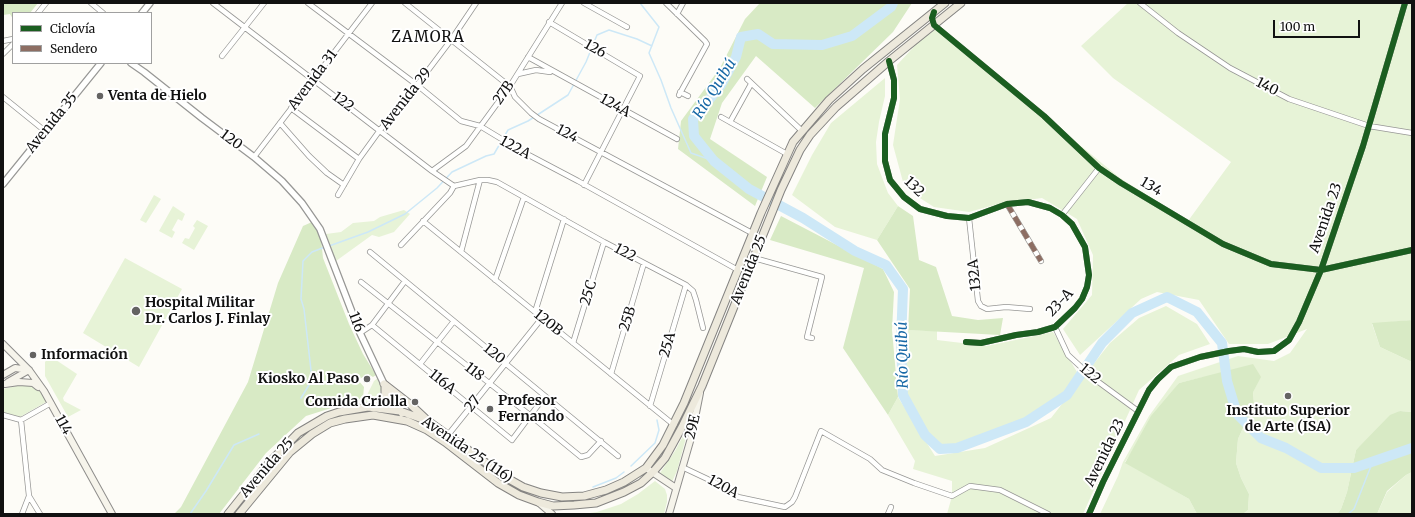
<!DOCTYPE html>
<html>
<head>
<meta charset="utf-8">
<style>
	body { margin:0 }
	#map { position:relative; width:1415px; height:517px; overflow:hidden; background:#fdfcf7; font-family:Merriweather,serif }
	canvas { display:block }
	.frame { position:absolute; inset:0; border:4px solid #111; pointer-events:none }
	.legend { position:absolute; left:12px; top:12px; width:140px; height:52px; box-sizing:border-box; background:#fff; border:1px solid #a0a0a0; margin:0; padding:5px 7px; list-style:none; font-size:12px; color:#111 }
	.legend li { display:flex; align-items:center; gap:8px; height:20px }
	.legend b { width:20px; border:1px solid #a0a0a0 }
	.scale { position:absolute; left:1273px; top:20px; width:87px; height:18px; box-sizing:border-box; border:2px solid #111; border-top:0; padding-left:5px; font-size:12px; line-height:14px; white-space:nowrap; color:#111; -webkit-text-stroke:3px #fff; paint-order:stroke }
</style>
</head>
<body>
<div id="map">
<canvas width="1415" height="517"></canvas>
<div class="frame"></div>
<ul class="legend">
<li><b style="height:5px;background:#1b5e20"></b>Ciclovía</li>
<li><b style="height:5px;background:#8d6e63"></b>Sendero</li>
</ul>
<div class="scale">100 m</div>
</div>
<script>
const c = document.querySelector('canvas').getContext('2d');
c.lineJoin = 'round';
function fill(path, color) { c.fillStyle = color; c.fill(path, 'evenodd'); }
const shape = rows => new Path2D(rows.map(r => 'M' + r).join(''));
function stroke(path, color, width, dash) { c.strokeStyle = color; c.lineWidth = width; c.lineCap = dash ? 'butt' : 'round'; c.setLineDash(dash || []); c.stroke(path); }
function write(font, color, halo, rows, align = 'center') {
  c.font = font + ' Merriweather,serif'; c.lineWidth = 4; c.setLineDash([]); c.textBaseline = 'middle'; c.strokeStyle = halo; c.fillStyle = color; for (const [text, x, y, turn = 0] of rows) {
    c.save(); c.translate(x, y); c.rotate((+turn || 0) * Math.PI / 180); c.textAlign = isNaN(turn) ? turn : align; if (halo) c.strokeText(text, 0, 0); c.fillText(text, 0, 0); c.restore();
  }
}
fill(shape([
	[1128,3,1412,3,1412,320,1372,324,1380,347,1412,362,1412,412,1400,411,1356,450,1347,492,1341,509,1337,514,1243,514,1248,510,1249,494,1241,478,1236,463,1238,439,1254,404,1253,392,1204,377,1179,383,1125,462,1189,499,1197,514,1100,514,1118,476,1123,462,1149,416,1178,376,1238,356,1274,361,1290,353,1307,329,1268,344,1229,344,1199,300,1157,292,1141,299,1080,355,1063,329,1092,295,1093,255,1077,219,1042,198,998,204,969,212,934,207,912,193,903,182,893,145,900,99,897,65,934,25,1120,178,1188,221,1231,162,1113,78,1081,46],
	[885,78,885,96,879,122,876,142,877,164,888,193,898,206,877,240,835,227,792,195,812,155,831,123],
	[154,195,161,199,146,223,140,220],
	[173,206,185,214,182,221,178,219,172,230,175,232,172,238,159,231],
	[404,210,410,214,394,232,379,237,372,235,336,261,326,234,341,232,353,223,374,221,380,217],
	[197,220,208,226,194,250,182,243,185,238,189,239,195,228,193,226],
	[125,258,182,289,139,367,83,333],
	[1166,306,1197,324,1210,344,1179,355,1139,390,1083,514,947,514,952,496,952,481,913,469,915,461,888,415,898,397,935,456,985,448,1051,418,1110,343,1139,318],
	[908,330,937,331,937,340,987,346,1053,332,1077,372,1067,395,1026,422,957,448,940,449,925,435,903,395],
	[50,356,77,374,63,398,64,401,81,410,68,417,45,376,45,362],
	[379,377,382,388,378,396,373,401,366,402,367,395,374,381],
	[21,385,32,386,41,392,46,402,20,417,3,412,3,389],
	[690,423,677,471,672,482,660,473,675,451],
	[1412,472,1412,514,1377,514,1387,492,1406,475],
	[655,481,665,489,667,495,667,502,664,514,583,514,597,512,621,504,638,494]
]), '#e7f3d7');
fill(shape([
	[3,3,38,3,30,13,13,13,13,19,10,14,3,15],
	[760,3,912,3,893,32,815,108,756,56,722,103,710,139,767,177,755,206,678,149,681,121,720,68,745,19],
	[898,206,913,216,919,260,936,267,952,316,978,320,1003,318,1000,335,908,330,910,289,877,240],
	[781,216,883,269,894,292,892,330,898,397,888,415,843,348,864,268,770,240],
	[312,222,320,229,323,258,349,324,363,354,376,375,373,377,368,374,358,380,364,387,363,398,306,416,266,453,219,514,174,514,181,507,248,382,278,283,303,226],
	[1412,320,1412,362,1380,347,1372,323],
	[1253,364,1261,377,1253,392,1254,404,1238,439,1236,463,1241,478,1249,494,1248,510,1243,514,1197,514,1189,499,1125,463,1151,416,1179,383],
	[1400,411,1412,412,1412,472,1406,475,1387,491,1377,514,1337,514,1341,509,1347,492,1356,450,1390,415]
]), '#d8eac5');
stroke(shape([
	[640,3,659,27,649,53,661,80,671,108,691,153,714,161],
	[329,246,368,232,405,214,437,188,452,172,486,156,494,154,508,130,528,121,568,95,586,62,597,35,609,30,637,39,652,46],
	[301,398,309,385,312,379,304,309,301,299,303,261,312,252,325,247],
	[631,466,655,443,659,430,657,420],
	[593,487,616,478,624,472],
	[190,514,206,491,234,445,259,434],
	[1348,514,1354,509,1373,461]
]), '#cde8f7', 1.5);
stroke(shape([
	[893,3,891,7,852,36,822,45,773,44,758,34,741,37,736,57,721,85,693,119,694,136,714,161,749,189,803,218,855,251,886,265,903,289,901,341,903,395,925,435,940,449,957,448,1026,422,1067,395,1102,343,1132,313,1167,297,1197,312,1222,343,1227,381,1237,414,1261,438,1286,448,1321,468,1354,468,1412,448]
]), '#cde8f7', 10);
const minor = shape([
	[91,3,103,13],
	[213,3,432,171,454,186],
	[308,3,417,85,461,121,480,126,523,152,578,181,738,270],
	[405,3,503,81,510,86,515,97,531,113,539,119,752,233],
	[584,3,627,27],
	[666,3,705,41,707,44,679,95],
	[1140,3,1178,33,1230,68,1289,99,1369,126,1412,133],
	[38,13,46,3],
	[934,13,932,18,934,25,1044,116,1099,168,1121,183,1223,244,1271,264,1321,270,1412,250],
	[677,14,683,3],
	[549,22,640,76,584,185],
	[3,41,13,39],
	[3,54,13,44],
	[222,56,264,3],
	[528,57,677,139],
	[889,61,894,80,894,98,885,134,885,161,890,180,904,197,920,209,947,216,969,218,1007,204,1028,202,1050,208,1062,215,1072,224,1085,247,1089,275,1087,287,1082,299,1075,308,1055,327,1038,332,1016,335,981,343,966,342],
	[518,74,536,70,550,72],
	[747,79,802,131],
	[680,92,688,96],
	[3,97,45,131],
	[291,108,359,159],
	[721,117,787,154],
	[730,122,751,84],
	[280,123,309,156,327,173,344,185],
	[254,157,372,3],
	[432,171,466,146,510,86,562,3],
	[338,195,359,159,380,130,417,85,451,40,476,3],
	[1007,204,1041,261],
	[1062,215,1099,168],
	[969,218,978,301,981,306,987,309,1006,307,1030,309],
	[423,221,674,425],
	[401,245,450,193,454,186,480,180,488,180,497,182,604,242,686,285,693,291,696,300,703,328],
	[370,252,618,456],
	[461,252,480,180],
	[754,258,822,277,807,337,812,338],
	[495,280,524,197],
	[361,282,531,416,581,457,588,455,601,441],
	[535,312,564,219],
	[372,325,512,440,545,396],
	[1055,327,1068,355,1093,378,1138,411],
	[360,333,372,325,405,281],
	[573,343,604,242],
	[420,364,454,321],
	[611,374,644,263],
	[650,406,686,285],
	[3,415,21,420,51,403],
	[21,420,29,496,40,514],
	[448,435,542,318],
	[682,467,718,484,738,497,785,507,792,502,795,497,821,431,870,459,882,470,914,483,952,496,970,486,1000,490,1048,514],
	[22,514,29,496],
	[888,514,891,507],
	[1089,514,1103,482,1149,390,1158,379,1171,367,1200,357,1229,351,1244,349,1258,352,1274,351,1289,340,1299,322,1321,270,1363,146,1405,3]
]);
const tertiary = shape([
	[142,13,150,3],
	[131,63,144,72,202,118,254,157,282,181,302,203,320,229,360,333,384,384],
	[3,184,101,63]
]);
const secondary = shape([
	[3,344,29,370,44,391,112,514],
	[3,375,15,368,29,370],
	[8,382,29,370],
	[5,384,19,382,33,383,38,387],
	[646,468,676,488],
	[538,502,552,514],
	[669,514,691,438,700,393]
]);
const primary = shape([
	[384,384,411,405,426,419],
	[388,390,402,413],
	[371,406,379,403,384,399,385,395,385,387],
	[228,514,268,464,298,433,327,416,339,412,368,407,400,411,428,421,507,478,523,487,541,493,562,497,584,496,606,490,624,482,646,468,663,445,684,403,761,213,793,142,829,100,863,69,945,3],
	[239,514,290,452,312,434,330,423,345,419,373,415,407,421,427,430,445,442,498,483,519,495,538,502,553,506,574,505,596,503,624,492,641,483,653,472,665,458,682,427,702,386,781,190,800,150,810,135,836,107,889,61,961,3]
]);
stroke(minor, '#979795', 6);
stroke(tertiary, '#979795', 8);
stroke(secondary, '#8e8d8b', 8);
stroke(primary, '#858482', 9);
stroke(minor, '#fffffe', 4.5);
stroke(tertiary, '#fffffe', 5.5);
stroke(secondary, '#f6f4eb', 6);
stroke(primary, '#ede9dc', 7);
stroke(shape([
	[1007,204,1041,261]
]), '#8d6e63', 5, [10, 5]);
stroke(shape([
	[934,12,932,18,934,25,1044,116,1099,168,1121,183,1223,244,1271,264,1321,270,1412,250],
	[889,61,894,80,894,98,885,134,885,161,890,180,904,197,920,209,947,216,969,218,1007,204,1028,202,1050,208,1062,215,1072,224,1085,247,1089,275,1087,287,1082,299,1075,308,1055,327,1038,332,1016,335,981,343,966,342],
	[1089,514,1103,482,1149,390,1158,379,1171,367,1200,357,1229,351,1244,349,1258,352,1274,351,1289,340,1299,322,1321,270,1363,146,1405,3]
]), '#1b5e20', 6);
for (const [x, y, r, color] of [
	[100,96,4,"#646362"],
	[136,311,5,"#646362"],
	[33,355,4,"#646362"],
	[367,379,4,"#646362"],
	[1288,396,4,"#646362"],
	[415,402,4,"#646362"],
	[490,409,4,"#646362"]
]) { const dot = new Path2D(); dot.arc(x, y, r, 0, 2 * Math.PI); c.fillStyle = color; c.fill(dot); stroke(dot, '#fff', 1.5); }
write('14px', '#111', '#fff', [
	["126",595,49,29],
	["Avenida 31",313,80,-53],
	["140",1267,87,27],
	["27B",504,93,-55],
	["Avenida 29",406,99,-52],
	["122",343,102,37],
	["124A",615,106,29],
	["Avenida 35",52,123,-51],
	["124",567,134,28],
	["120",231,140,37],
	["122A",515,148,29],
	["132",914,187,44],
	["134",1151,187,31],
	["Avenida 23",1326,218,-71],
	["122",625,253,28],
	["Avenida 25",749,270,-68],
	["132A",975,275,-96],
	["25C",589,293,-73],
	["23-A",1060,303,-47],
	["25B",628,319,-73],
	["116",356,322,69],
	["120B",548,323,39],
	["25A",668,345,-74],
	["120",494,354,39],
	["118",474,372,38],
	["122",1090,374,40],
	["116A",442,382,39],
	["27",473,404,-51],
	["114",63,425,61],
	["29E",693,427,-77],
	["Avenida 25 (116)",467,450,34],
	["Avenida 23",1105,453,-64],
	["Avenida 25",267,468,-49],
	["120A",723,487,29]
]);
write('bold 14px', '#111', '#fff', [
	["Venta de Hielo",108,96],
	["Hospital Militar",145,303],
	["Dr. Carlos J. Finlay",145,319],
	["Información",41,355],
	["Kiosko Al Paso",359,379,"right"],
	["Profesor",498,401],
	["Fernando",498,417],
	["Comida Criolla",407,402,"right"],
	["Instituto Superior",1288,411,"center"],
	["de Arte (ISA)",1288,427,"center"]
], 'left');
c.letterSpacing = '1px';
write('15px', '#111', '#fff', [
	["ZAMORA",428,38]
]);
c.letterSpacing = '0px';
write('italic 15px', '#1768a6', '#fff', [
	["Río Quibú",715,89,-58],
	["Río Quibú",903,355,-91]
]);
</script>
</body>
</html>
